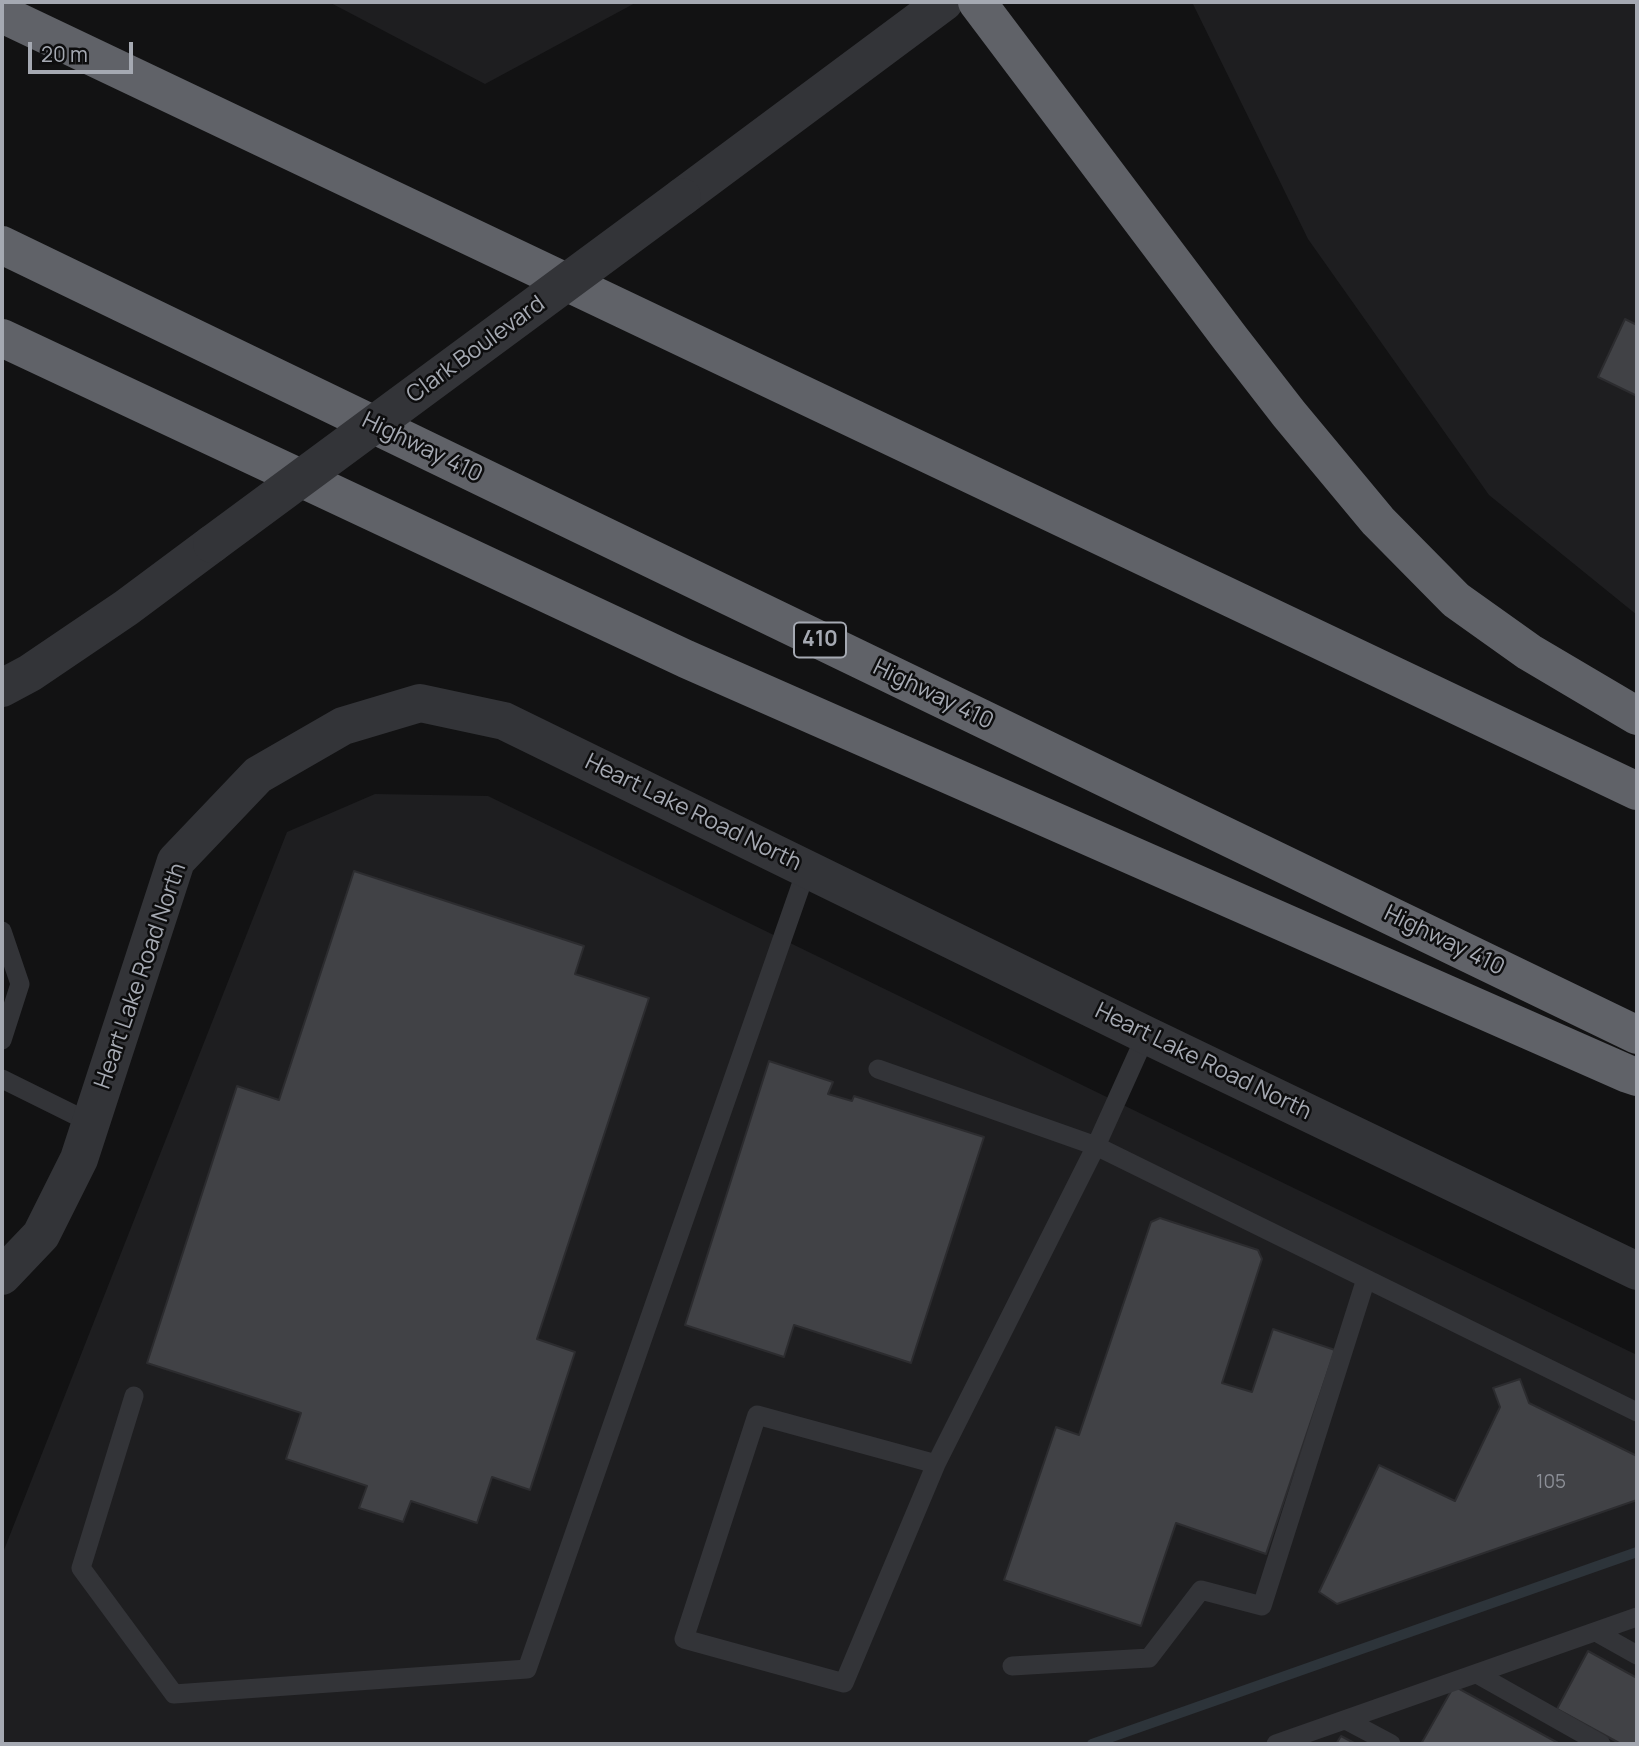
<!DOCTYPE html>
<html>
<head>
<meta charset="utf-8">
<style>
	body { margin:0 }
	#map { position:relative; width:1639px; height:1746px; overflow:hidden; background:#121213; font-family:Manrope,sans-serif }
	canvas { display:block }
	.frame { position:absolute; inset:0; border:4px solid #a5a9b2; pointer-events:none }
	.scale { position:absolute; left:28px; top:42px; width:105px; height:32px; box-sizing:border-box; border:4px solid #a5a9b2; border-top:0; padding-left:9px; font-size:21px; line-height:24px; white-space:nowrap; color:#a5a9b2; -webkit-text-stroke:5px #0d0d0e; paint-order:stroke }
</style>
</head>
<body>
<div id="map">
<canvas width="1639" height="1746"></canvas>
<div class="frame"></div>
<div class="scale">20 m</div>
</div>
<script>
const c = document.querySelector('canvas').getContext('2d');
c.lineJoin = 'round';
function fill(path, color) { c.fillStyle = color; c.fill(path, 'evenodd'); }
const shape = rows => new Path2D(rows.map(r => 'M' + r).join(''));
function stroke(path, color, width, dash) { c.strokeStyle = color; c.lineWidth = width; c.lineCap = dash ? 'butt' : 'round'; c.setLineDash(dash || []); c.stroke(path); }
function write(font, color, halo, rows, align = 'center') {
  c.font = font + ' Manrope,sans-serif'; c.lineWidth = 5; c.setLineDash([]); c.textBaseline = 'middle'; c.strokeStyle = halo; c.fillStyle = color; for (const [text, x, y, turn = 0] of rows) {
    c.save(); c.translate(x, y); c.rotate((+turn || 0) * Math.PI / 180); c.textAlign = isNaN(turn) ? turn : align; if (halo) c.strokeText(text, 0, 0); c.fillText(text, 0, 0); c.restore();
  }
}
fill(shape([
	[329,2,637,2,485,84],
	[1192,2,1637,2,1637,615,1489,495,1308,239],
	[375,794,488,796,1637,1355,1637,1744,2,1744,2,1555,287,832]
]), '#1e1e20');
stroke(shape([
	[1092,1744,1637,1552]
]), '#2d343a', 10);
const building = shape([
	[1625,319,1637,325,1637,396,1598,377,1625,319],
	[354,871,584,946,575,974,649,998,537,1339,575,1352,530,1490,492,1477,477,1523,411,1501,403,1522,359,1508,367,1486,286,1459,301,1413,147,1363,237,1086,279,1100,354,871],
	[769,1061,833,1082,828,1094,852,1101,854,1096,984,1137,911,1363,794,1325,784,1357,685,1325,769,1061],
	[1160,1218,1258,1250,1262,1259,1222,1383,1252,1392,1273,1329,1335,1350,1266,1554,1176,1523,1141,1626,1004,1580,1056,1427,1079,1435,1151,1222,1160,1218],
	[1520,1379,1529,1403,1637,1456,1637,1500,1337,1604,1319,1592,1379,1465,1455,1501,1500,1407,1493,1388,1520,1379],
	[1588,1651,1637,1678,1637,1744,1621,1744,1557,1709,1588,1651],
	[1454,1686,1560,1744,1421,1744,1454,1686],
	[1341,1736,1356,1744,1336,1744,1341,1736]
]);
fill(building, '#414246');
stroke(building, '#2c2c2f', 2);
stroke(shape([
	[2,931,20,984,2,1040],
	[878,1069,1096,1146,1146,1035],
	[2,1079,91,1123],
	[134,1396,81,1568,174,1694,527,1669,807,868],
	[936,1464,757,1415,684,1639,844,1683,936,1464,1096,1146,1637,1412],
	[1596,1632,1637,1655],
	[1012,1666,1149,1658,1201,1590,1262,1606,1366,1279],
	[1477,1674,1601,1744],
	[1346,1720,1391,1744],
	[1276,1744,1637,1617]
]), '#333438', 19);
stroke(shape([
	[2,1276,41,1235,79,1159,176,861,258,775,343,726,420,703,504,721,1146,1035,1637,1271]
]), '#333438', 38);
stroke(shape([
	[682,197,944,2],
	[2,688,30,673,126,608,212,544]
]), '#333438', 38);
stroke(shape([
	[977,2,1230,338,1289,414,1378,521,1456,600,1529,652,1637,716],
	[2,14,1637,791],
	[2,245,1637,1035],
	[2,338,686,659,1628,1074,1637,1077]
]), '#606268', 38);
stroke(shape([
	[212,544,682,197]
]), '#333438', 38);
write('19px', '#8c8f97', null, [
	["105",1551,1483]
]);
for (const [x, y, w] of [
	[820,640,52]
]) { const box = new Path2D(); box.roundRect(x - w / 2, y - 17.5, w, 35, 5); c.fillStyle = '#0d0d0e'; c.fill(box); stroke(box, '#a5a9b2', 2); }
write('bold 21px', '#a5a9b2', null, [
	["410",820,640]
]);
write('23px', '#a5a9b2', '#0d0d0e', [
	["Clark Boulevard",476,350,-36],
	["Highway 410",422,448,26],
	["Highway 410",933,695,26],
	["Heart Lake Road North",693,813,26],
	["Highway 410",1444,941,26],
	["Heart Lake Road North",141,976,-71],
	["Heart Lake Road North",1203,1062,26]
]);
</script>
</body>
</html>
